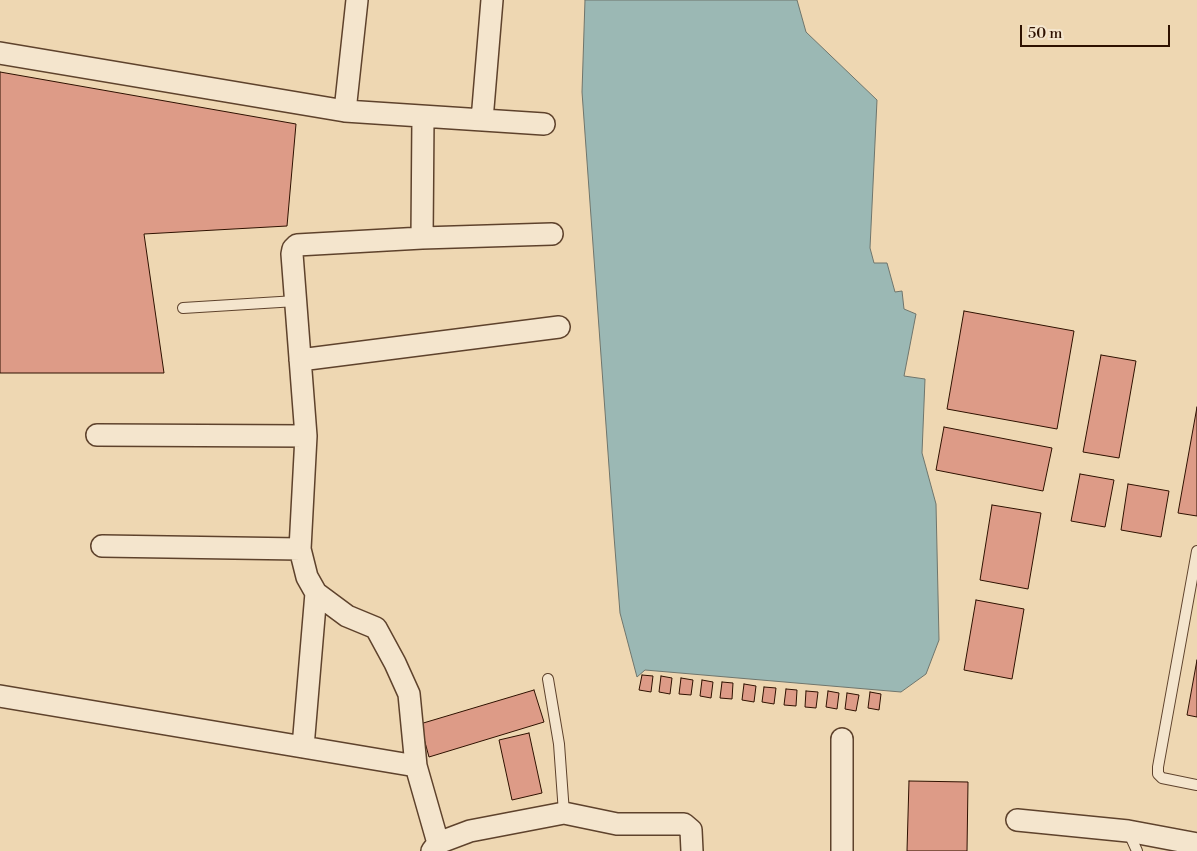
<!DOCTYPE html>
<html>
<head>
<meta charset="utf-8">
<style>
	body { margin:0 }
	#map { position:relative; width:1197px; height:851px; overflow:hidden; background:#eed7b2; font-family:"Libre Bodoni",serif }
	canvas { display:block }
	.scale { position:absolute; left:1020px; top:25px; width:150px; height:22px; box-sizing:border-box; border:2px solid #2e1100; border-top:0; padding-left:6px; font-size:15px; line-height:18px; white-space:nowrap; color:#2e1100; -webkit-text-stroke:4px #f4e5cd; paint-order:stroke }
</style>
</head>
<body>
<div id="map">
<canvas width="1197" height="851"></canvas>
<div class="scale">50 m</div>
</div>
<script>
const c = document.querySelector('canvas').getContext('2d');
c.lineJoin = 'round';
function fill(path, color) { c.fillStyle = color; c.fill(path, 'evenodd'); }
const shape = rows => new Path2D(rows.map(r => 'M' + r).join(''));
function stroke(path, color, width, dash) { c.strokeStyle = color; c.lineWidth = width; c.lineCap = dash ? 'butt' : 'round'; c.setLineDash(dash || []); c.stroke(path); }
const water = shape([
	[585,0,797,0,806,32,877,100,870,248,874,263,887,263,895,292,902,291,904,309,916,314,904,376,925,379,922,453,936,504,939,640,926,674,901,692,645,670,637,677,620,613,614,536,582,92,585,0]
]);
fill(water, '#9bb8b4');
stroke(water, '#6f756c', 1);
const building = shape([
	[0,72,296,124,287,226,144,234,164,373,0,373,0,72],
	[964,311,1074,331,1057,429,947,409,964,311],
	[1101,355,1136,361,1119,458,1083,452,1101,355],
	[1197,407,1197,516,1178,513,1197,407],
	[944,427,1052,448,1043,491,936,470,944,427],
	[1080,474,1114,480,1105,527,1071,521,1080,474],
	[1128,484,1169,491,1161,537,1121,530,1128,484],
	[992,505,1041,513,1028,589,980,580,992,505],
	[976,600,1024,609,1012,679,964,670,976,600],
	[1197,660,1197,717,1187,715,1197,660],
	[642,675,653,676,651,692,639,690,642,675],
	[661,676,672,678,670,694,659,692,661,676],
	[681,678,693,680,691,695,679,694,681,678],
	[702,680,713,682,711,698,700,696,702,680],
	[722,682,733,683,732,699,720,698,722,682],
	[744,684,756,686,754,702,742,700,744,684],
	[764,687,776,688,774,704,762,702,764,687],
	[786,689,797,690,796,706,784,705,786,689],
	[534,690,544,722,429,757,420,724,534,690],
	[806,691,818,692,816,708,805,707,806,691],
	[828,691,839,693,837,709,826,707,828,691],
	[870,692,881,694,879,710,868,708,870,692],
	[847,693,859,695,856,711,845,709,847,693],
	[529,733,542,793,512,800,499,740,529,733],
	[909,781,968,782,967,851,907,851,909,781]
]);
fill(building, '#dd9b87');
stroke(building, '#2e1100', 1);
const lane = shape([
	[183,308,296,301],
	[1197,551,1158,767,1158,774,1162,778,1197,785],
	[548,679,559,744,564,813],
	[1128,831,1137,851]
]);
const street = shape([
	[0,53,345,111,544,124],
	[345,111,357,0],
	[482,120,492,0],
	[422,238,423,117],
	[300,360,559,327],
	[97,435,306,436],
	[102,546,300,549],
	[0,696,416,766,438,843],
	[842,739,842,851],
	[303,747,316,593],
	[416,766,409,694,395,663,376,628,347,616,316,593,307,577,300,549,306,436,292,254,293,249,297,245,422,238,552,234],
	[1017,820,1128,831,1197,844],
	[432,851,438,843,470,831,564,813,617,824,684,824,691,830,692,851]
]);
stroke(lane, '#5e422c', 12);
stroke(street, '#5e422c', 24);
stroke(lane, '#f4e5cd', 10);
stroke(street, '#f4e5cd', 21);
</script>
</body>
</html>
